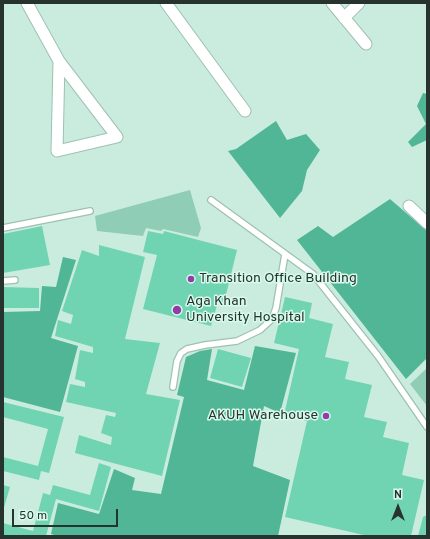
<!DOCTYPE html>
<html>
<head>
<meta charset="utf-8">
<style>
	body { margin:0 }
	#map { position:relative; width:430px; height:539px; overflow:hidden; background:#caecde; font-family:Overpass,sans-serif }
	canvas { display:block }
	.frame { position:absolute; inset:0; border:4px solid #26332e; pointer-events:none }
	.north { position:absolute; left:378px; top:487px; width:40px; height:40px; -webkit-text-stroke:3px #d7faec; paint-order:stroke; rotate:0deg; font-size:11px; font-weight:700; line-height:16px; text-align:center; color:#26332e }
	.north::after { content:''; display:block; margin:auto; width:14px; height:18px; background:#26332e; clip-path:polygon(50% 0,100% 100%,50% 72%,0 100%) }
	.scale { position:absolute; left:12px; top:509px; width:106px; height:18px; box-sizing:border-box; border:2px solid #26332e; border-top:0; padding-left:5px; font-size:12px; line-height:14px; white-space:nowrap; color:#26332e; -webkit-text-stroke:3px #d7faec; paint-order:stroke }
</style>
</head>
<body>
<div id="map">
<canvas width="430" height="539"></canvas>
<div class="frame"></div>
<div class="north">N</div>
<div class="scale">50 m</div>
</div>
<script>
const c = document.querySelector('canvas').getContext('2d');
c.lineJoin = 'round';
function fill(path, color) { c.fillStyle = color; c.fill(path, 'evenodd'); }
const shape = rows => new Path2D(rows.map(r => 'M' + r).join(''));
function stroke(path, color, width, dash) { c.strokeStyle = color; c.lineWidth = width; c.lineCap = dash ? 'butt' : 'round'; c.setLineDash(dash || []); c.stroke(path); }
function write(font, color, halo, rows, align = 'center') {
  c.font = font + ' Overpass,sans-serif'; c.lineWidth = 3; c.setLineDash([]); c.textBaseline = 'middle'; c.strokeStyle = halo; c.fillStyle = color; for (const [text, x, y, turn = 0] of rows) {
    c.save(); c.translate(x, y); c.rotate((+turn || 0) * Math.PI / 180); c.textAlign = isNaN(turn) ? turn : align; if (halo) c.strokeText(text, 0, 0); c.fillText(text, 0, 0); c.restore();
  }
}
fill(shape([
	[190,190,201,228,198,237,163,229,161,231,146,228,143,236,97,231,95,216],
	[427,368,427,406,410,384]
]), '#90cdb6');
fill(shape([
	[423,93,427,94,427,140,412,147,408,142,426,124,417,106],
	[276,121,287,140,306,134,320,150,307,170,302,191,280,218,228,151,236,149],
	[390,199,427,231,427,358,406,379,297,240,318,226,333,237],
	[63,257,76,260,51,338,78,346,60,412,3,397,3,312,40,311,42,286,56,287],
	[255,346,296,353,280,413,264,406,253,466,290,480,278,536,57,536,51,534,58,503,99,514,114,469,135,478,132,490,161,494,184,397,177,395,186,357,200,351,212,349,207,380,244,390]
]), '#51b696');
fill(shape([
	[42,226,50,265,3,273,3,234],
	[148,231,163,234,164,231,237,250,224,303,218,302,211,326,143,309,157,255,143,252],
	[99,245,145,257,125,339,160,343,146,394,180,400,162,476,75,453,79,435,111,445,112,437,101,433,106,415,115,417,116,413,66,402,70,384,85,387,85,382,75,379,80,350,93,353,93,347,55,336,58,320,71,324,73,315,62,311,82,250,99,256],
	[3,287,39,288,39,308,3,308],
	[285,297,312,303,309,318,333,324,325,357,349,362,345,379,372,385,364,417,387,422,383,437,409,443,402,475,424,480,411,536,368,536,285,517,307,421,284,415,299,349,274,343],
	[218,349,251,358,242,387,210,378],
	[3,402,64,417,49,473,41,471,39,480,3,471,3,457,38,466,48,429,3,417],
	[99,463,111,467,99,511,56,499,46,536,3,536,3,523,33,531,43,493,50,495,53,485,90,495],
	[3,485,10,487,3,511],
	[427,515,427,536,418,536,423,517]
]), '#70d4b2');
const service = shape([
	[211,200,313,274,378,356,427,427],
	[3,228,90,211],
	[3,281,15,280],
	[173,387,177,361,181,353,187,349,205,345,237,341,260,330,272,319,276,308,285,254]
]);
const minor = shape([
	[27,3,59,61,117,137,57,151,59,61],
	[166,3,245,111],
	[332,3,366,44],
	[344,18,359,3],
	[409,206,427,223]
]);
stroke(service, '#9fc0b3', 8);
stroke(minor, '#9fc0b3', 13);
stroke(service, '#fff', 5.5);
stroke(minor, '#fff', 11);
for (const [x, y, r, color] of [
	[191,279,4,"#933ca8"],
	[177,310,5,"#933ca8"],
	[326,416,4,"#933ca8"]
]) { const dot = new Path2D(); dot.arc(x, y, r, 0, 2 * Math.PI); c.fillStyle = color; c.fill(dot); stroke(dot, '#d7faec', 1.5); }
write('14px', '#26332e', '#d7faec', [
	["Transition Office Building",199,279],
	["Aga Khan",186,302],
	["University Hospital",186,318],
	["AKUH Warehouse",318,416,"right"]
], 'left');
</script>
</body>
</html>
